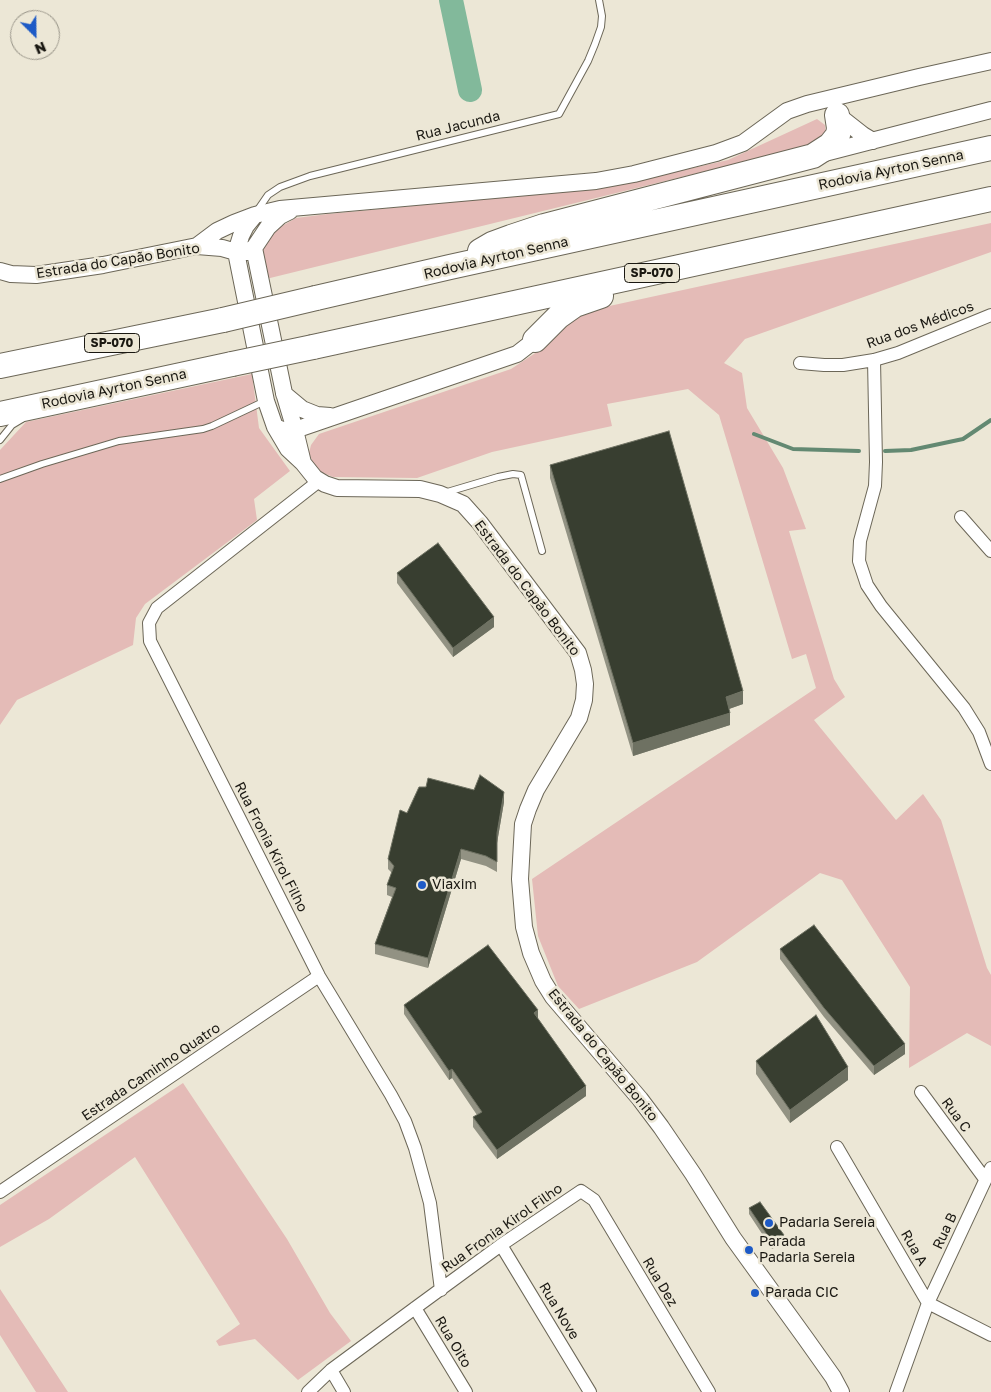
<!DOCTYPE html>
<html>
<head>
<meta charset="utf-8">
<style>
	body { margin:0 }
	#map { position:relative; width:991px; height:1392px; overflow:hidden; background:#ece7d6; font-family:"Golos Text",sans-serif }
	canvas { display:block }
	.north { position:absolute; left:10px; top:10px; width:50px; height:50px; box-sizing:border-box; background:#ece7d6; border:1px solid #989488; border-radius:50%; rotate:157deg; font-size:14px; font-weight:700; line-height:20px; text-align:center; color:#1a1812 }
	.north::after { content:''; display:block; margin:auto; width:18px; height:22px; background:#1d5ac6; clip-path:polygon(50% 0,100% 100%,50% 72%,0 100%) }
</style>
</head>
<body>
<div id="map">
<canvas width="991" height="1392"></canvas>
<div class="north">N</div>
</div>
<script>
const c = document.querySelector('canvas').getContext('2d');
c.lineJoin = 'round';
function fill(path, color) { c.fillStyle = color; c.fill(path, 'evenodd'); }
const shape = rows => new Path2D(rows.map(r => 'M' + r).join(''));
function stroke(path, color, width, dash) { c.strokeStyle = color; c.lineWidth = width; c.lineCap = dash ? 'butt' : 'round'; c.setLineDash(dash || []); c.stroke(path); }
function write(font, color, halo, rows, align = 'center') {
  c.font = font + ' "Golos Text",sans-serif'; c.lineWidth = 5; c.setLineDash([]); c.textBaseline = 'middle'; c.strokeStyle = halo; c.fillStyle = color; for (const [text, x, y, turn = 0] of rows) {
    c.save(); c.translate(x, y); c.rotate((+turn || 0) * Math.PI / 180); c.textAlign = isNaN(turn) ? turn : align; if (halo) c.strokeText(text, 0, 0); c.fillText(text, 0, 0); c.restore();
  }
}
fill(shape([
	[817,119,825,125,826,135,820,143,266,279,263,248,275,230,296,218,328,214,609,187,728,160],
	[991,223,991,252,745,339,724,363,742,373,747,408,783,468,806,529,789,531,834,679,845,697,814,720,896,820,923,794,941,820,987,968,991,975,991,1046,967,1033,909,1068,910,987,842,880,820,873,697,962,579,1009,558,986,538,936,532,879,816,688,806,654,792,659,719,415,688,389,607,404,612,426,492,452,417,478,333,477,321,472,313,463,309,453,311,445,319,434,511,369,543,348,568,322,591,310],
	[252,374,259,428,290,471,254,499,257,520,145,604,136,618,133,645,17,700,0,725,0,450,26,422],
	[183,1083,287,1239,330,1313,351,1341,298,1380,255,1339,219,1346,216,1341,240,1324,135,1157,49,1219,0,1247,0,1205],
	[0,1289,39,1348,68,1392,36,1392,0,1335]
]), '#e4bbb7');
stroke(shape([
	[754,434,793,449,859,451],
	[885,451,911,450,963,439,991,420]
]), '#638972', 4);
stroke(shape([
	[451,0,470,90]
]), '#82b99b', 24);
const service = shape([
	[257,211,268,195,280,187,310,176,559,114,588,61,595,44,601,27,602,16,599,0],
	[0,440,12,425,22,419],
	[0,479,42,464,119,441,203,429,212,426,265,401],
	[444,493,498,477,513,474,521,475,542,551]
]);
const minor = shape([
	[874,360,876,462,875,486,860,541,859,561,867,585,881,606,964,708,979,732,991,764],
	[800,363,824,365,843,365,874,360,898,353,991,315],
	[319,481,157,608,149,623,150,641,319,976,391,1095,405,1121,415,1148,430,1203,441,1290],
	[961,517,991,551],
	[921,1092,985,1179],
	[837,1147,928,1303,991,1335],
	[0,1192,319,976],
	[501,1245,590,1392],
	[415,1308,466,1392],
	[331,1370,344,1392],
	[308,1392,331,1370,415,1308,501,1245,581,1191,594,1200,709,1392],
	[896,1392,928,1303,991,1168]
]);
const tertiary = shape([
	[835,113,863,135,873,141],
	[821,154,991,110],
	[255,215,246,226,241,236,236,252,266,401,275,427,288,449,303,463,315,478,325,484,337,488,420,489,440,494,463,504,480,523,578,653,583,670,585,684,584,700,579,718,536,790,528,809,523,824,520,879,524,927,531,953,543,981,553,997,640,1099,661,1127,693,1174,733,1238,806,1339,833,1377,841,1392],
	[197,246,217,231,234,223,255,215,280,209,596,181,634,174,716,153,743,143,787,111,807,104,919,77,991,61],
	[254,248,284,393,295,430,303,463],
	[254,248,268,227,280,216,290,211],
	[0,271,11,274,36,275,103,265,197,246,222,248,236,252,247,252,254,248],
	[284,394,302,409,317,415,330,416],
	[275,427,285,431,295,430,517,354,535,340]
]);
const motorway = shape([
	[480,251,492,244,511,237,544,226,813,156,830,145,838,135,839,128,837,115],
	[316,298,450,267,991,148],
	[535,340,558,317,575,305,601,296],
	[313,347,991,199],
	[0,366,223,320],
	[0,414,232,364]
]);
stroke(service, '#6c6758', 8);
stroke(minor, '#6c6758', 14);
stroke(tertiary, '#6c6758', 18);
stroke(motorway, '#6c6758', 26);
stroke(service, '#fff', 6);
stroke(minor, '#fff', 12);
stroke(tertiary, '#fff', 16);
stroke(motorway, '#fff', 24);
const motorwayBridge = shape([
	[223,320,316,298],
	[232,364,313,347]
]);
stroke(motorwayBridge, '#6c6758', 26, []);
stroke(motorwayBridge, '#fff', 24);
fill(shape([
	[550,465,743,704,729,709,730,725,633,756,550,478],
	[397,573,494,627,453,657,397,583],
	[504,802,497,843,497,872,486,866,461,859,428,968,375,954,375,944,392,897,387,895,387,885,392,873,388,869,388,859,407,813],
	[780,949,905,1054,874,1075,824,1017,780,959],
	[404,1005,538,1019,586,1096,497,1159,473,1127,473,1117,477,1115,452,1078,449,1080,404,1014],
	[756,1061,848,1080,790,1123,756,1074],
	[749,1208,784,1242,772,1249,749,1214]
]), '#929283');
fill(shape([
	[494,617,494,627,453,657,453,648],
	[743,691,743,704,726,710,726,697],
	[730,713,730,725,633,756,633,743],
	[504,792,504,802,497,843,497,833],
	[461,849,461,859,428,968,428,958],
	[538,1010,538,1020,534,1013],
	[905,1044,905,1054,874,1075,874,1066],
	[848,1067,848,1080,790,1123,790,1110],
	[452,1069,452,1078,449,1080,449,1071],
	[586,1086,586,1096,497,1159,497,1150],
	[784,1235,784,1242,772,1249,772,1242]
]), '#6e7162');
const building = shape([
	[669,431,743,691,726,697,730,713,633,743,550,465,669,431],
	[438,543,494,617,453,648,397,573,438,543],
	[480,775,504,792,497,833,497,862,486,856,461,849,428,958,375,944,396,888,387,885,394,866,388,859,400,810,407,813,419,787,426,787,428,778,474,790,480,775],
	[814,925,905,1044,874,1066,824,1008,780,949,814,925],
	[488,945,538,1010,534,1013,586,1086,497,1150,473,1117,482,1112,452,1069,449,1071,404,1005,488,945],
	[816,1015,848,1067,790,1110,756,1061,816,1015],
	[760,1202,784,1235,772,1242,749,1208,760,1202]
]);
fill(building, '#383e30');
stroke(building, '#6e7162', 1);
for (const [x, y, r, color] of [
	[422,885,5,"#1d5ac6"],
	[769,1223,5,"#1d5ac6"],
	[749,1250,5,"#1d5ac6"],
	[755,1293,5,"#1d5ac6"]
]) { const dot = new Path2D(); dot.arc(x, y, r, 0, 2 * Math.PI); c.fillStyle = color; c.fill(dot); stroke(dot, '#ece7d6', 2); }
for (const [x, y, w] of [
	[652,273,55],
	[112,343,55]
]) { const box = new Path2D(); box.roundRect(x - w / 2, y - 9.5, w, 19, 4); c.fillStyle = '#ece7d6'; c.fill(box); stroke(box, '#1a1812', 1); }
write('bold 12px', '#1a1812', null, [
	["SP-070",652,273],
	["SP-070",112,343]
]);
write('14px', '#1a1812', '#ece7d6', [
	["Rua Jacunda",458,126,-14],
	["Rodovia Ayrton Senna",891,170,-12],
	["Rodovia Ayrton Senna",496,258,-13],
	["Estrada do Capão Bonito",118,261,-9],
	["Rua dos Médicos",920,325,-20],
	["Rodovia Ayrton Senna",114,389,-12],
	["Estrada do Capão Bonito",527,588,53],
	["Rua Fronia Kirol Filho",271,847,63],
	["Estrada do Capão Bonito",603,1055,51],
	["Estrada Caminho Quatro",151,1072,-34],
	["Rua C",956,1115,54],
	["Rua Fronia Kirol Filho",502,1228,-35],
	["Rua B",945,1231,-65],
	["Rua A",914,1248,60],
	["Rua Dez",660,1282,59],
	["Rua Nove",559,1311,59],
	["Rua Oito",453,1342,59]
]);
write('14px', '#1a1812', '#ece7d6', [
	["Viaxim",432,885],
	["Padaria Sereia",779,1223],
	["Parada",759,1242],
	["Padaria Sereia",759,1258],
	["Parada CIC",765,1293]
], 'left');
</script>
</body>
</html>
